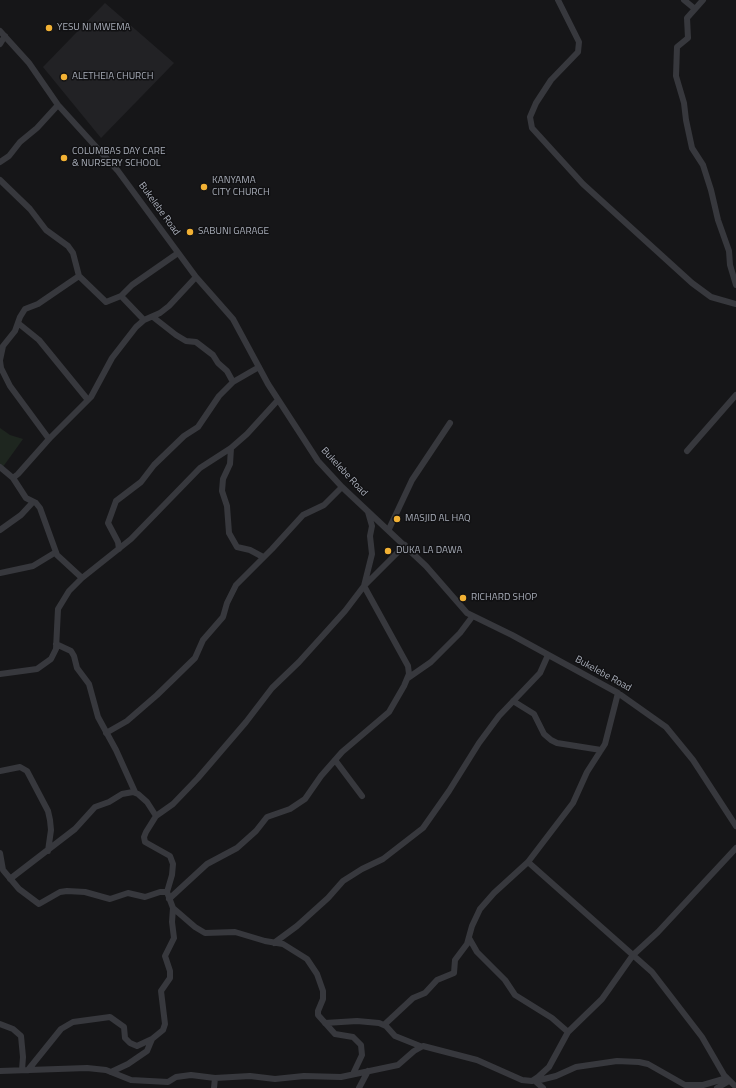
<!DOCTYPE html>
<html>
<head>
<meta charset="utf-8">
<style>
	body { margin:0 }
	canvas { display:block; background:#161618 }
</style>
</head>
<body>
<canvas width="736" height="1088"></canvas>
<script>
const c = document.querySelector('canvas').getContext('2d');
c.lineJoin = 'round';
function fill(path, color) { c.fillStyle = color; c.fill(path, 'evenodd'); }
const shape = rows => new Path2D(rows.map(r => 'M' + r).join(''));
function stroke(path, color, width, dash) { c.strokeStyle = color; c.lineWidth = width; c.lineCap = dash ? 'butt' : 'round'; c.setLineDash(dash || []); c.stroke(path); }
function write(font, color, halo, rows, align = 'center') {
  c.font = font + ' "Titillium Web",sans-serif'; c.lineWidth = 3; c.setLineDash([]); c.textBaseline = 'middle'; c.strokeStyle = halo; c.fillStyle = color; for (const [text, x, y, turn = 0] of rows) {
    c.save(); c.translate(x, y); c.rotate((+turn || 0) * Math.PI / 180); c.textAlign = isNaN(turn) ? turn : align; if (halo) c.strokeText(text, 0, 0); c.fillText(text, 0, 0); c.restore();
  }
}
fill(shape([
	[105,3,174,63,101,138,43,67]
]), '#222225');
fill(shape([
	[0,428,10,435,23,439,0,471]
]), '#1e261f');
stroke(shape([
	[558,0,579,42,578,52,551,80,536,103,530,117,532,128,583,184,692,283,711,297,736,304],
	[684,0,695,9],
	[703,0,687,18,688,38,677,47,676,76,684,103,686,120,692,148,703,165,711,190,718,220,729,251,730,265,736,285],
	[0,31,29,63,58,105,118,171,196,277,233,319,268,384,318,461,342,487,426,566,467,613,512,635,618,693,666,727,693,760,736,826],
	[0,44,5,36],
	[0,162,9,156,20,142,37,128,58,105],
	[0,180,30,209,46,230,68,246,73,253,79,276,106,302,121,296,132,285,178,253],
	[121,296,144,320],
	[153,317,176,335,186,341,196,342,213,355,218,363,227,371,233,382],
	[18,323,39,340,88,400],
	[0,360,3,346,15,331,20,317,25,309,38,304,79,276],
	[0,361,1,368,10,386,49,439],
	[231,448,230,464,223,479,222,491,227,506,229,533,237,547,250,550,263,557],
	[687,451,736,395],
	[0,467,13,478,18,474,49,439,91,397,112,358,136,327,144,320,160,313,169,306,196,277],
	[13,478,26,498,36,503,40,508,57,555,82,578],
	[389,529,412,480,450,423],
	[0,530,21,515,33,502],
	[119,549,118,542,108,523,116,501,141,482,154,465,184,436,198,427,219,396,233,382,259,367],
	[0,573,33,566,56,552],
	[56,644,71,651,74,656,77,668,89,684,98,717,116,750,135,792],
	[0,674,37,669,51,659,56,649,58,609,69,591,82,578,131,539,200,468,231,448,247,434,278,400],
	[408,678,431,662,460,633,472,617],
	[513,701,534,714,544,734,551,740,557,743,601,750],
	[106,733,127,721,157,695,195,658,203,640,223,617,227,603,236,585,272,549,303,515,324,505,342,487],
	[335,760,362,796],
	[0,771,20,767,27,771,48,811,50,820,51,830,48,851],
	[0,853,3,870,19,889,39,904,60,892,67,891,85,892,110,899,128,893,145,897,160,892,167,892],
	[528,862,652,972,702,1037,724,1075,736,1087],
	[10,879,75,829,95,807,109,802,122,794,133,792,138,794,147,802,156,816],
	[169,899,207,864,237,848,256,831,267,817,290,809,305,799,321,776,342,752,389,712,404,686,409,674,408,666,364,586,372,554,370,536,372,526,368,512],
	[173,908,195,927,205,933,235,932,265,941,283,944,307,959,317,974,323,991,323,999,318,1011,318,1015,335,1034,353,1037,361,1045,362,1055,353,1074],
	[469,938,477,952,505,980,515,995,552,1018,568,1032],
	[274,943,297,926,328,898,343,881,362,869,383,859,423,828,449,791,479,743,499,716,540,673,548,655],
	[325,1023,357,1021,379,1023,386,1026,395,1036,420,1046],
	[0,1024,13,1029,21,1036,23,1057,22,1070],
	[384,1025,413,998,425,993,437,980,454,973,455,960,467,944,472,926,480,909,494,893,528,862,573,803,587,772,605,744,618,693],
	[28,1070,61,1029,73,1022,110,1017,124,1027,125,1038,130,1043,137,1046,152,1039],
	[0,1071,87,1068,106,1070,131,1080,168,1082,176,1077,191,1075,215,1078,250,1076,275,1079,304,1076,341,1077,398,1065,414,1051,423,1046,477,1060,522,1080,532,1081,538,1077,549,1067,568,1032,602,999,633,955,658,932,736,848],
	[111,1072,128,1064,147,1051,152,1039,163,1030,165,1024,161,991,170,978,170,971,165,956,174,938,172,922,173,908,167,892,172,875,173,864,170,856,145,842,144,837,146,832,156,816,173,804,198,778,246,722,272,688,299,662,345,611,364,586,405,545],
	[534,1080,543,1088],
	[536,1081,556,1076,576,1067,617,1061,639,1062,648,1064,685,1085,703,1085,727,1078],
	[214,1088,215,1078],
	[359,1088,368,1071],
	[717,1088,729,1081]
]), '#37383d', 6);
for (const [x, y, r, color] of [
	[49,28,4,"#f2b134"],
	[64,77,4,"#f2b134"],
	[64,158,4,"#f2b134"],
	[204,187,4,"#f2b134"],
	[190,232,4,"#f2b134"],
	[397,519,4,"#f2b134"],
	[388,551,4,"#f2b134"],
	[463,598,4,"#f2b134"]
]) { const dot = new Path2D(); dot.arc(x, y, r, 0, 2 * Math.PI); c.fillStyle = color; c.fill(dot); stroke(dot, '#111113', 1.5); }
write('10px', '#a8adb8', '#111113', [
	["YESU NI MWEMA",57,28],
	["ALETHEIA CHURCH",72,77],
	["COLUMBAS DAY CARE",72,152],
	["& NURSERY SCHOOL",72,164],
	["KANYAMA",212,181],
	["CITY CHURCH",212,193],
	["SABUNI GARAGE",198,232],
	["MASJID AL HAQ",405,519],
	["DUKA LA DAWA",396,551],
	["RICHARD SHOP",471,598]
], 'left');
write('10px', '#a8adb8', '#111113', [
	["Bukelebe Road",159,209,54],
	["Bukelebe Road",344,472,47],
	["Bukelebe Road",603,674,29]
]);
</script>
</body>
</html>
